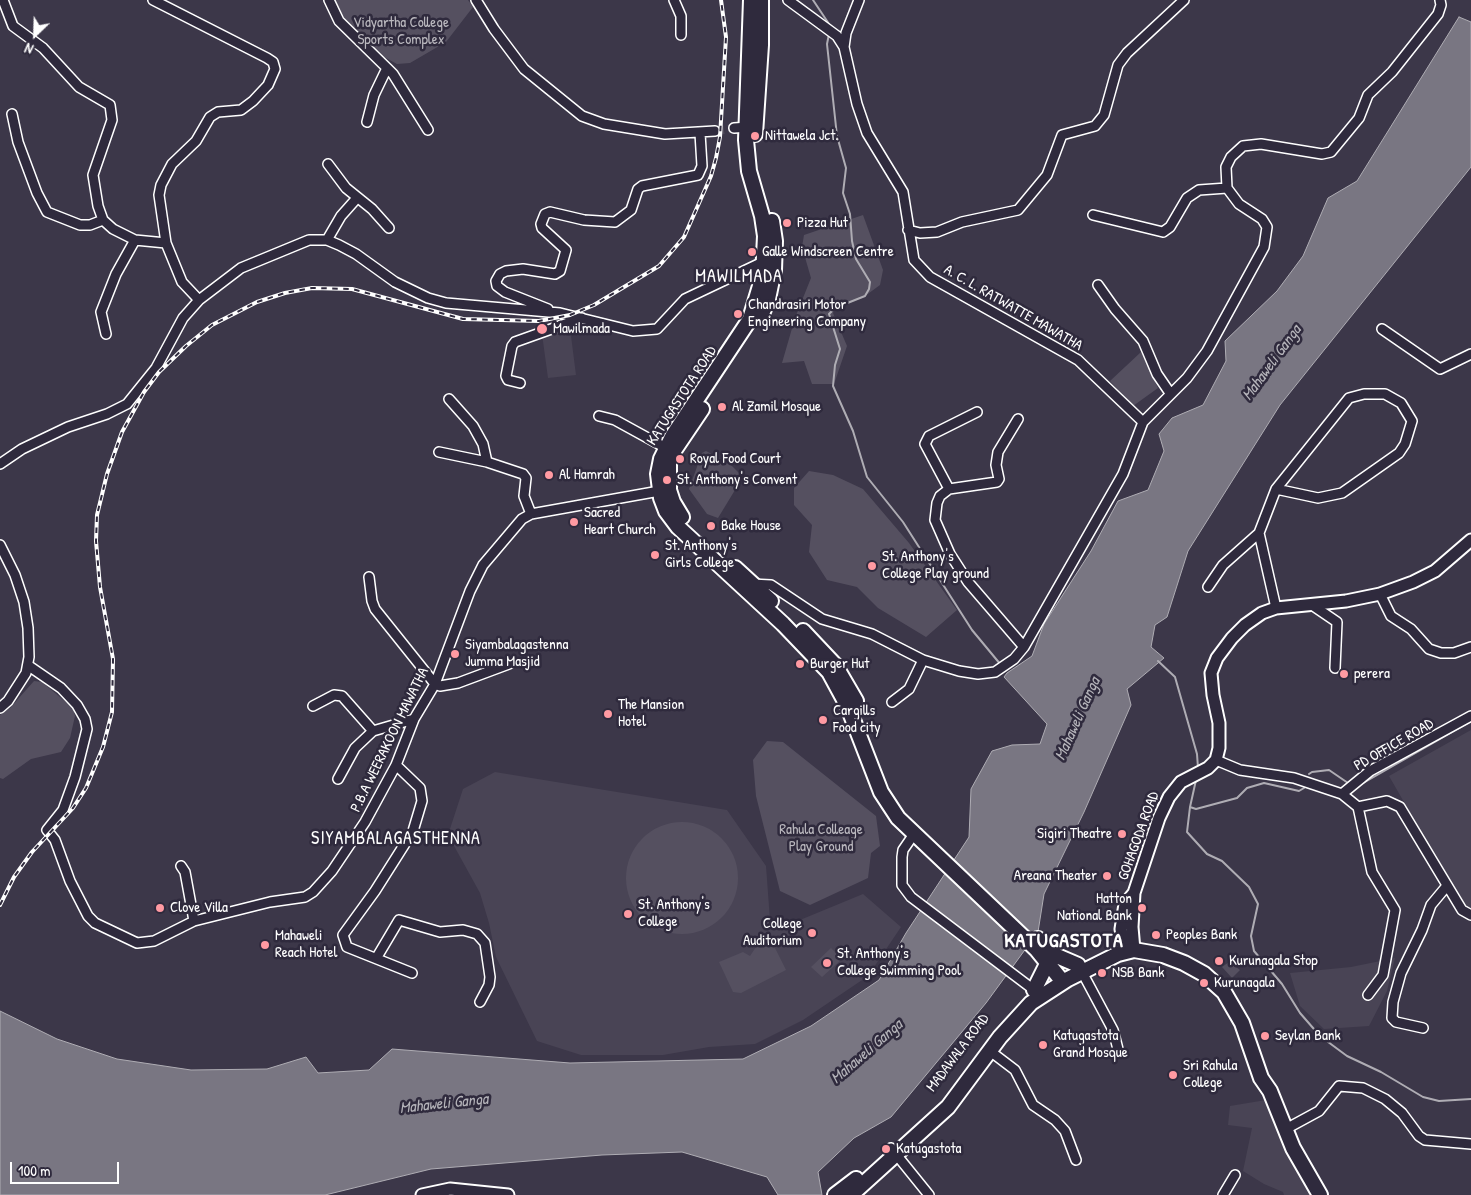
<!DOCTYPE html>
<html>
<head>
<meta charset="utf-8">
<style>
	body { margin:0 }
	#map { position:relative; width:1471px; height:1195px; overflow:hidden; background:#3c3749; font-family:"Patrick Hand",sans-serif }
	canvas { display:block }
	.north { position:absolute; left:10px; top:10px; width:50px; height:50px; -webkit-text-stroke:4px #2f2a3d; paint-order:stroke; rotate:204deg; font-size:14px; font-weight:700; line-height:20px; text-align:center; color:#fff }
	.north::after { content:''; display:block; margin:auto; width:18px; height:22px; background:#fff; clip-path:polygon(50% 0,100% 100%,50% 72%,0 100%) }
	.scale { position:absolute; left:10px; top:1162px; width:109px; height:22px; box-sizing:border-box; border:2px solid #fff; border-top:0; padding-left:6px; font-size:15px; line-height:18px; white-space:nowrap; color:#fff; -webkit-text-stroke:4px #2f2a3d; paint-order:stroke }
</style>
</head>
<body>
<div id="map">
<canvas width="1471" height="1195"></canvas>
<div class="north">N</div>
<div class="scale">100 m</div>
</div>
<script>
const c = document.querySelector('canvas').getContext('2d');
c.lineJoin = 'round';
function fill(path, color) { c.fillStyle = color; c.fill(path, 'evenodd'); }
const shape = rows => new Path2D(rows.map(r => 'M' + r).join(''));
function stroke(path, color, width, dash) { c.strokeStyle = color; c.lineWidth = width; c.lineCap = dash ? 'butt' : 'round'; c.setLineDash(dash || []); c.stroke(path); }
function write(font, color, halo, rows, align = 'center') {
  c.font = font + ' "Patrick Hand",sans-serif'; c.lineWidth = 5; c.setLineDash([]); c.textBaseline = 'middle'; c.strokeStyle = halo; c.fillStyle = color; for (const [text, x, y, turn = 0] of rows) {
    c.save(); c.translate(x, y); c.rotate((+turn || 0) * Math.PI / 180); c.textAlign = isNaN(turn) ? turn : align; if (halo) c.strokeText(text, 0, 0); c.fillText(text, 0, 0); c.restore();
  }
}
fill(shape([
	[570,328,576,375,548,378,542,334],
	[1471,730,1471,911,1466,910,1389,776],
	[495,772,727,810,766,866,770,920,783,927,863,894,901,927,868,976,803,1020,755,1044,709,1047,663,1055,581,1055,537,1041,496,957,489,923,480,893,448,835,463,789],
	[1395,958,1387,991,1369,1026,1324,1029,1300,1006,1290,973,1351,967],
	[1266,1100,1311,1191,1315,1195,1284,1195,1283,1192,1264,1184,1243,1171,1252,1128,1228,1125,1230,1106]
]), '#494455');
fill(shape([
	[332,0,468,0,473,7,446,42,410,63,397,64,373,51,337,13],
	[863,215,883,270,880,285,865,296,835,308,833,313,847,346,834,384,812,384,804,361,782,363,795,318,811,278,802,247,804,235],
	[1141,352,1158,388,1133,406,1110,381],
	[706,451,729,463,741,475,735,490,718,518,707,514,689,489,702,453],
	[809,471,833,475,863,489,909,543,957,610,926,637,878,608,857,587,827,580,809,552,812,525,794,505,794,488],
	[34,681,42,682,73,708,75,716,70,738,61,752,31,759,3,779,0,778,0,715,10,708],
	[767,741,783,742,876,816,880,846,871,853,868,878,810,905,780,891,756,796,753,760],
	'626 878a56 56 0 1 1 112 0a56 56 0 1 1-112 0Z',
	[770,938,786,970,741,993,733,992,719,962,743,952,750,956,760,941],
	[831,948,842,959,822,977,811,967],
	[1229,962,1240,970,1232,978,1222,967]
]), '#555060');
const water = shape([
	[1459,17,1471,22,1471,167,1280,405,1188,551,1167,617,1155,625,1151,647,1164,658,1127,689,1131,705,1084,812,1044,894,1038,932,986,1003,891,1117,854,1138,818,1172,822,1195,778,1195,767,1177,682,1152,602,1155,431,1169,325,1195,0,1195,0,1011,57,1039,117,1059,191,1070,267,1069,306,1057,318,1073,369,1070,392,1049,570,1063,743,1059,811,1026,879,980,906,933,969,837,971,789,992,751,1012,745,1040,744,1047,724,1004,677,1007,673,1032,656,1044,624,1091,551,1118,501,1148,490,1164,451,1159,434,1172,418,1203,405,1226,361,1225,341,1277,291,1303,256,1328,198,1357,181,1459,17]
]);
fill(water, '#797682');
stroke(water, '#afadb4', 1);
stroke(shape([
	[813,0,831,27],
	[829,34,827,44,837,136,846,168,843,193,850,214,852,241,856,259,870,282,869,289,865,296,835,308,829,314,840,349,835,365,833,386,853,431,867,477,903,522,972,630,1001,665],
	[1158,661,1175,677,1197,754,1198,768],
	[1309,774,1312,772,1329,770,1348,783],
	[1196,780,1190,807,1196,809,1237,798,1247,788,1264,783,1299,791,1304,788],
	[1358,786,1471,721],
	[1190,807,1187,832,1207,854,1222,861,1249,887,1258,904,1251,936,1254,951,1282,984,1300,1013,1320,1036,1347,1056,1381,1072,1423,1097,1439,1101,1471,1099]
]), '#afadb4', 2);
stroke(shape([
	[715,131,734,128]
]), '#504b5b', 9, [9, 4.5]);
const minor = shape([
	[3,0,13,26,43,48,79,87,110,105,112,120,93,175,98,206,103,220,113,229,135,240,166,243],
	[153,0,267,58,273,62,275,69,268,85,253,101,241,110,218,112,210,117,196,141,172,164,161,185,159,195,166,243,182,282,199,300],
	[329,0,339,21,387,68,374,95,367,122],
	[476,0,494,29,524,69,582,116,604,124,665,134,715,131],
	[674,0,681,16,681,35],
	[788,0,837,36,844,47,857,104,867,133,903,192,914,260,930,277,1078,360,1143,422],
	[844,47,846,33,859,0],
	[387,68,393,74,428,130],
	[12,114,18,142,37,193,47,212,80,225,90,225,103,220],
	[734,128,749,127],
	[328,164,346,188,372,209,389,228],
	[1093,215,1163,232,1170,227,1187,198,1199,190,1227,188],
	[908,230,920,233,937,232,962,222,1018,210,1047,175,1062,135,1095,126,1104,115,1118,65,1127,53,1184,0],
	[327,240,341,216,357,198],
	[1098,285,1115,309,1143,341,1157,374,1170,393],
	[548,309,505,292,497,286,496,281,500,274,506,271,523,269,555,274,560,271,566,250,542,228,541,224,545,214,550,212,584,220,615,222,631,210,638,189,642,186,698,175,702,166,700,133],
	[1382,329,1440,369,1471,354],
	[106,334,101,312,116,274,135,240],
	[520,383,508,380,506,376,512,346,515,342,582,318],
	[449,399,473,426,483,444,487,462],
	[599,416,615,420,666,448],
	[1018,419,998,452,996,465,999,479,997,482,949,489,940,496,937,503,935,520,950,554,968,582,1024,647],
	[439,452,487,462,523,474,526,478,524,496,531,514],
	[0,464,22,449,68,427,107,414,127,404,156,368,183,318,199,300,241,268,309,240,327,240,339,245,356,254,395,282,428,298,446,303,560,313,633,331,657,329,685,299,767,260],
	[949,489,925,444,929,436,977,412],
	[1276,489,1318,498,1342,493,1399,453,1405,444,1412,421,1401,403,1385,394,1364,394,1349,398,1276,489,1259,533,1276,608],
	[0,545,15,575,24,602,28,628,29,657,26,673,8,701,0,708],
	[369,577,372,601,375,609,435,684,440,686,458,683,509,664],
	[751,584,771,585,822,619,872,634,923,660,959,671,978,674,995,672,1014,659,1024,647,1123,474,1143,422,1187,378,1207,351,1264,247,1267,227,1262,219,1239,204,1227,188,1226,167,1231,157,1243,146,1261,144,1322,154,1331,152,1359,118,1368,95,1392,72,1438,14,1441,5,1440,0],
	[1208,587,1223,565,1259,533],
	[1380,594,1391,616,1411,629,1429,649,1441,653,1454,653,1471,647],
	[1312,605,1337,622,1335,668],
	[29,666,61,688,77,705,85,719,87,729,75,777,63,810,47,830,55,840,70,881,88,916,95,923,137,943,154,941,194,921,270,902,305,897,313,892,332,871,365,822,396,765,414,719,435,684,470,591,483,565,522,519,531,514,665,490],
	[892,702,909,689,923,660],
	[313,706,334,695,342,696,373,731],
	[1216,760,1240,770,1294,778,1342,794,1370,771,1471,716],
	[396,765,420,788,422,801,413,831,375,891,343,935,347,947,412,973],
	[338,779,355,748,373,731,414,719],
	[1342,794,1358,807,1387,801,1400,807,1462,910,1471,915],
	[1358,807,1372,872,1395,910,1383,975,1368,995],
	[914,834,903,850,902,857,902,885,911,897,1034,990],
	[181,866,185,872,194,921],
	[377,957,399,920,440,932,463,930,477,934,485,943,490,977,489,985,480,1002],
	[1082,972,1113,1030,1119,1053],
	[1423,1028,1396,1022,1392,1018,1393,1002,1401,973,1422,930,1431,905,1446,887],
	[990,1051,1015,1070,1033,1105,1055,1120,1065,1131,1076,1160],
	[1284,1130,1319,1111,1339,1086,1363,1088,1385,1099,1402,1113,1419,1136,1425,1140,1471,1144],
	[891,1148,929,1195],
	[1223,1195,1235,1175]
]);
const major = shape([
	[1134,893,1132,927,1134,950],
	[1124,951,1121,929,1125,904,1134,893,1159,818,1169,797,1181,782,1208,768,1216,760,1219,748,1219,723,1213,695,1211,673,1217,658,1232,638,1245,625,1262,613,1276,608,1346,601,1380,594,1413,582,1435,571,1471,540],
	[422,1195,450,1189,508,1195]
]);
const highway = shape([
	[751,0,746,140,749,171,762,216,765,236,763,276,750,319,673,435,661,459,658,474,661,498,666,511,678,527,783,624,829,672,848,707,881,792,898,818,1037,950,1063,982],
	[755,134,761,45,761,0],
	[760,319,768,299,774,270,775,241,772,221],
	[682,517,673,502,669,490,669,462,675,449,702,409],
	[735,568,771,601],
	[803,631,835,665,856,701],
	[1038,939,1057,956,1078,965],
	[1034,990,1048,962],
	[835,1195,856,1179],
	[851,1195,948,1107,1000,1037,1031,1003,1068,979,1118,954,1134,950,1163,955,1184,963,1204,974,1224,992,1242,1023,1261,1078,1270,1091,1293,1148,1320,1195]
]);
stroke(minor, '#fff', 12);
stroke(major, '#fff', 15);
stroke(highway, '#fff', 18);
stroke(minor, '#2f2a3d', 9);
stroke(major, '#2f2a3d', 11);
stroke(highway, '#2f2a3d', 14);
const rail = shape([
	[0,905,14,877,32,852,73,808,86,788,103,747,112,712,113,659,100,587,96,541,97,515,107,474,122,432,144,392,159,372,186,346,212,325,257,302,285,293,312,288,352,289,463,319,539,321,570,315,594,305,659,266,684,237,711,176,716,158,720,137,726,37,721,0]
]);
stroke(rail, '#fff', 4);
stroke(rail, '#2f2a3d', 2, [5.5]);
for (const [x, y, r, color] of [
	[755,136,5,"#ff9aa2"],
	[787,223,5,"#ff9aa2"],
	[752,252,5,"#ff9aa2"],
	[738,314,5,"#ff9aa2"],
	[542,329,6,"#ff9aa2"],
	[722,407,5,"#ff9aa2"],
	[680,459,5,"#ff9aa2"],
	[549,475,5,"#ff9aa2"],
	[667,480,5,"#ff9aa2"],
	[574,522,5,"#ff9aa2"],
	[711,526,5,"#ff9aa2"],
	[655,555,5,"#ff9aa2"],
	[872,566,5,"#ff9aa2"],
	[455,654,5,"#ff9aa2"],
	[800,664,5,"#ff9aa2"],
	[1344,674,5,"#ff9aa2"],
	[608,714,5,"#ff9aa2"],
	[823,720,5,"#ff9aa2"],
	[1122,834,5,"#ff9aa2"],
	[1107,876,5,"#ff9aa2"],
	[160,908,5,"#ff9aa2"],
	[1142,908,5,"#ff9aa2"],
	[628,914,5,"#ff9aa2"],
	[812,933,5,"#ff9aa2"],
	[1156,935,5,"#ff9aa2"],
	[265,945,5,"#ff9aa2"],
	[1219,961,5,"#ff9aa2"],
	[827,963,5,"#ff9aa2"],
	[1102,973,5,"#ff9aa2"],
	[1204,983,5,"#ff9aa2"],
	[1265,1036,5,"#ff9aa2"],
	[1043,1045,5,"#ff9aa2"],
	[1173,1075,5,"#ff9aa2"],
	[886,1149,5,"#ff9aa2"]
]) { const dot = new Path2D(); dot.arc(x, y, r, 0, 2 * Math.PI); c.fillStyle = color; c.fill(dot); stroke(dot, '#2f2a3d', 2); }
write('15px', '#bbb9bf', '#2f2a3d', [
	["Vidyartha College",401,23],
	["Sports Complex",401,40],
	["Rahula Colleage",821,830],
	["Play Ground",821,847]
]);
write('15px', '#fff', '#2f2a3d', [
	["Nittawela Jct.",765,136],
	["Pizza Hut",797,223],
	["Galle Windscreen Centre",762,252],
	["Chandrasiri Motor",748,305],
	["Engineering Company",748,322],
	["Mawilmada",553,329],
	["Al Zamil Mosque",732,407],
	["Royal Food Court",690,459],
	["Al Hamrah",559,475],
	["St. Anthony's Convent",677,480],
	["Sacred",584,513],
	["Heart Church",584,530],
	["Bake House",721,526],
	["St. Anthony's",665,546],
	["Girls College",665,563],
	["St. Anthony's",882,557],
	["College Play ground",882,574],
	["Siyambalagastenna",465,645],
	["Jumma Masjid",465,662],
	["Burger Hut",810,664],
	["perera",1354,674],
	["The Mansion",618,705],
	["Hotel",618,722],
	["Cargills",833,711],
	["Food city",833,728],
	["Sigiri Theatre",1112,834,"right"],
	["Areana Theater",1097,876,"right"],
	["Hatton",1132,899,"right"],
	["National Bank",1132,916,"right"],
	["St. Anthony's",638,905],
	["College",638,922],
	["Clove Villa",170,908],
	["College",802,924,"right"],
	["Auditorium",802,941,"right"],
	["Peoples Bank",1166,935],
	["Mahaweli",275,936],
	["Reach Hotel",275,953],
	["St. Anthony's",837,954],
	["College Swimming Pool",837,971],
	["Kurunagala Stop",1229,961],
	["NSB Bank",1112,973],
	["Kurunagala",1214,983],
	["Katugastota",1053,1036],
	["Grand Mosque",1053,1053],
	["Seylan Bank",1275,1036],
	["Sri Rahula",1183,1066],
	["College",1183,1083],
	["Katugastota",896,1149]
], 'left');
write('15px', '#fff', '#2f2a3d', [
	["A. C. L. RATWATTE MAWATHA",1013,308,30],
	["KATUGASTOTA ROAD",682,396,-57],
	["P.B.A WEERAKOON MAWATHA",390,740,-64],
	["PD OFFICE ROAD",1394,745,-30],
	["GOHAGODA ROAD",1139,836,-70],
	["MADAWALA ROAD",958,1053,-53]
]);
write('italic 16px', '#b5b4ba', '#2f2a3d', [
	["Mahaweli Ganga",1272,363,-54],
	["Mahaweli Ganga",1078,719,-66],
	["Mahaweli Ganga",867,1052,-41],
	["Mahaweli Ganga",444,1104,-6]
]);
c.letterSpacing = '1px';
write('18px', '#fff', '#2f2a3d', [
	["MAWILMADA",739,277],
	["SIYAMBALAGASTHENNA",396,839]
]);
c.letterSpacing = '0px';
c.letterSpacing = '1px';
write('bold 20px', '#fff', '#2f2a3d', [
	["KATUGASTOTA",1064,942]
]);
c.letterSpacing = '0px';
</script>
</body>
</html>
